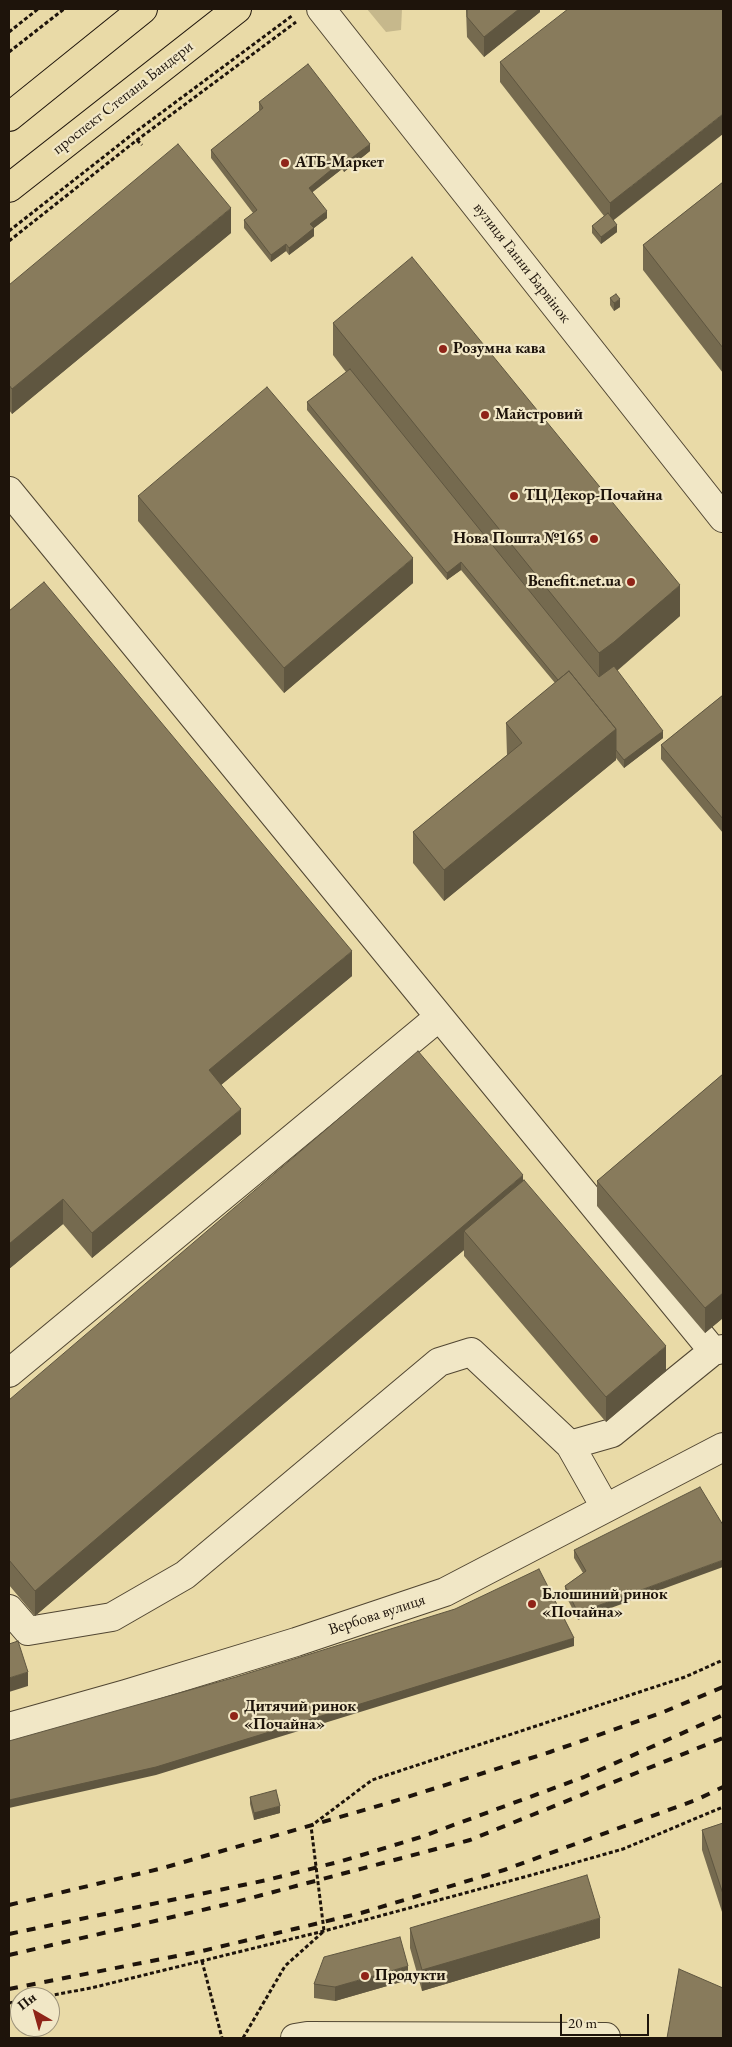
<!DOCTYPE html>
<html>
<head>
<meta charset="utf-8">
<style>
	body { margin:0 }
	#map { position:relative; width:732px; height:2047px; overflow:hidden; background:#e9daa7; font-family:"EB Garamond",serif }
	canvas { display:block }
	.frame { position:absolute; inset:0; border:10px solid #1e140b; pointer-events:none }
	.north { position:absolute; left:10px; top:1987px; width:50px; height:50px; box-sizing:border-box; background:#f1e7c6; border:1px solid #9d937b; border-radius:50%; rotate:322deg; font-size:14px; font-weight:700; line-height:20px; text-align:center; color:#1e140b }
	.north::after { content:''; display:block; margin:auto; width:18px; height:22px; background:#8f2418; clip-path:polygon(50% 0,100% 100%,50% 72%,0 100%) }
	.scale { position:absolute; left:560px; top:2014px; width:89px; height:22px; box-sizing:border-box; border:2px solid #1e140b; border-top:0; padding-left:6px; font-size:15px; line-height:18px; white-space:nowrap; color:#1e140b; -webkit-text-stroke:4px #f1e7c6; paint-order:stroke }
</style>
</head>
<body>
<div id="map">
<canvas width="732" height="2047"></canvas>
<div class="frame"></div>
<div class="north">Пн</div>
<div class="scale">20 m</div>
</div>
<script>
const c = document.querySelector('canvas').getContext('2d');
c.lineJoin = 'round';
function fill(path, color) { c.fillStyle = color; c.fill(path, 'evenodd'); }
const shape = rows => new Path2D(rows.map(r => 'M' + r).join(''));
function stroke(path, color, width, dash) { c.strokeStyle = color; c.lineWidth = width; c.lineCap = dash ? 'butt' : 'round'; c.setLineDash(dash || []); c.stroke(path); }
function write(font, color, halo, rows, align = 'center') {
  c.font = font + ' "EB Garamond",serif'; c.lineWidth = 4.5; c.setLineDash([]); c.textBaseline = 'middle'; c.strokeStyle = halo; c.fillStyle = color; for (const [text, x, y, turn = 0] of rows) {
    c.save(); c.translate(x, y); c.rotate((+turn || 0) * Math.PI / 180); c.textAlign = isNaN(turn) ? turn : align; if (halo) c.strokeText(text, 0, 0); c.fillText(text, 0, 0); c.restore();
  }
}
fill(shape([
	[367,9,402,9,401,30,386,32]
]), '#c6b88c');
const minor = shape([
	[321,9,723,518],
	[9,491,713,1351],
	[9,1373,439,1017],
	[570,1445,605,1507],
	[9,1609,28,1631,112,1617,185,1575,439,1362,471,1352,570,1445,612,1433,713,1351,723,1349],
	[9,1727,126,1694,296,1642,445,1592,723,1447],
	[295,2038,307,2036,606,2037]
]);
const major = shape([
	[9,117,143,9],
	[9,188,237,9]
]);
stroke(minor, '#514632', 30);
stroke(major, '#1e140b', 30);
stroke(shape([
	[9,32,38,9],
	[9,52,64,9],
	[137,140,142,145],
	[9,231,134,133,293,15],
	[9,241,137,140,296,22],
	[202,1961,222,2038],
	[42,1997,91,1988,324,1931,528,1876,623,1849,723,1807],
	[9,2003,20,2001],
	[243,2038,285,1966,324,1931,311,1826,372,1780,685,1677,723,1660]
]), '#1e140b', 3, [4, 2.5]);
stroke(minor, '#f1e7c6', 28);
stroke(major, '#e9daa7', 28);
stroke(shape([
	[9,1905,163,1868,385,1804,550,1752,661,1713,723,1687],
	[9,1934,267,1880,342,1861,421,1837,584,1777,723,1715],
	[9,1955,228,1904,470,1840,723,1738],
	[9,1989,202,1951,361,1913,504,1870,696,1800,723,1787]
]), '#1e140b', 4, [9, 9]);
fill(shape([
	[466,9,540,9,540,12,484,57,467,37],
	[723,9,613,220,617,232,601,244,592,233,592,226,604,216,500,82,500,62],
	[259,102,370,151,344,172,342,169,312,192,327,218,314,228,314,236,289,255,286,251,271,262,244,228,244,220,253,213,211,158,211,150,260,111,259,110],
	[723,182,723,373,643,270,643,245],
	[231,233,12,414,9,410,9,285],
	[610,298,620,307,614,311,610,305],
	[333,323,680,616,617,671,663,738,624,768,616,758,616,760,444,901,413,863,413,832,507,755,506,723,555,683,461,570,447,580,307,410,307,402,346,372,333,355],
	[138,496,413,583,284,693,138,521],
	[9,611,352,976,221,1085,241,1134,92,1258,63,1224,9,1269],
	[723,695,723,833,661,759,661,745],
	[723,1074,723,1318,705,1333,597,1206,597,1181],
	[523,1181,666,1371,606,1422,464,1256,464,1250,35,1616,9,1585,9,1400],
	[723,1525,578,1620,565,1594,565,1586,583,1573,574,1558,574,1550],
	[250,1797,280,1813,254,1820,250,1804],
	[723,1823,723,1915,702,1850,702,1830],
	[410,1928,600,1938,422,1991,410,1948],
	[408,1980,335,2001,314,1998,314,1984]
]), '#756a4f');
fill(shape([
	[519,9,540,9,540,12,484,57,484,37],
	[723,114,723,134,610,223,610,203],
	[370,144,370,151,344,172,344,164],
	[342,161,342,169,309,195,309,188],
	[231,208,231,233,12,414,12,389],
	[327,211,327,218,310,231,310,224],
	[617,225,617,232,601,244,601,237],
	[314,228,314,236,289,255,289,248],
	[286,244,286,251,271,262,271,255],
	[620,299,620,307,614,311,614,303],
	[413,558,413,583,284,693,284,668],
	[461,562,461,570,447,580,447,573],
	[680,585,680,616,614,673,599,684,599,653],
	[616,729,616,760,444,901,444,870],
	[663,731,663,738,624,768,624,760],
	[352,951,352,976,209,1095,209,1070],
	[241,1109,241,1134,92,1258,92,1233],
	[523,1175,523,1200,464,1231,464,1250,35,1616,35,1591],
	[63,1199,63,1224,9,1269,9,1244],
	[723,1293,723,1318,705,1333,705,1308],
	[666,1346,666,1371,606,1422,606,1397],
	[723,1560,723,1567,578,1620,578,1613],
	[574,1638,574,1646,156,1775,9,1808,9,1800],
	[28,1672,28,1686,9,1692,9,1678],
	[280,1806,280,1813,254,1820,254,1813],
	[600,1918,600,1938,422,1991,422,1970],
	[408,1966,408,1980,335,2001,335,1987]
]), '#5f5640');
const building = shape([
	[467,9,519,9,484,37,467,17,467,9],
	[568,9,723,9,723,114,610,203,500,62,568,9],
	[308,64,370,144,344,164,342,161,309,188,327,211,310,224,314,228,289,248,286,244,271,255,244,220,257,210,211,150,263,108,259,102,308,64],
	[178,144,231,208,12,389,9,385,9,285,178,144],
	[723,182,723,348,643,245,723,182],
	[608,213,617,225,601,237,592,226,608,213],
	[412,257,680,585,614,642,599,653,333,323,412,257],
	[616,294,620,299,614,303,610,298,616,294],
	[350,369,599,677,614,666,663,731,624,760,616,750,616,729,569,671,558,680,461,562,447,573,307,402,350,369],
	[267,387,413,558,284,668,138,496,267,387],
	[44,582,352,951,209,1070,241,1109,92,1233,63,1199,9,1244,9,611,44,582],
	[569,671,616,729,444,870,413,832,522,743,506,723,569,671],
	[723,695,723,819,661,745,723,695],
	[418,1051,523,1175,35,1591,9,1560,9,1400,418,1051],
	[723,1074,723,1293,705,1308,597,1181,723,1074],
	[524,1180,666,1346,606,1397,464,1231,524,1180],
	[700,1487,723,1525,723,1560,578,1613,565,1586,586,1571,574,1550,700,1487],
	[539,1569,574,1638,156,1767,9,1800,9,1741,236,1677,455,1609,539,1569],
	[18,1641,28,1672,9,1678,9,1644,18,1641],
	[276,1790,280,1806,254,1813,250,1797,276,1790],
	[723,1823,723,1894,702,1830,723,1823],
	[587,1875,600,1918,422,1970,410,1928,587,1875],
	[400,1937,408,1966,335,1987,314,1984,324,1957,400,1937],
	[679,1969,723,1988,723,2038,667,2038,679,1969]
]);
fill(building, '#887b5c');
stroke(building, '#5f5640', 1);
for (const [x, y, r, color] of [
	[285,163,5,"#8f2418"],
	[443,349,5,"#8f2418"],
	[485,415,5,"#8f2418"],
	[514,496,5,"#8f2418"],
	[594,539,5,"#8f2418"],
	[631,582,5,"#8f2418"],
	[532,1604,5,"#8f2418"],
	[234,1716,5,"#8f2418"],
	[365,1976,5,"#8f2418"]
]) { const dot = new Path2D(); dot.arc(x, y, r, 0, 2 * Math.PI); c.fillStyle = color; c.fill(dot); stroke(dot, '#f1e7c6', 2); }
write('16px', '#1e140b', '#f1e7c6', [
	["проспект Степана Бандери",123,98,-38],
	["вулиця Ганни Барвінок",522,263,52],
	["Вербова вулиця",377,1615,-18]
]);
write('bold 16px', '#1e140b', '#f1e7c6', [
	["АТБ-Маркет",295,163],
	["Розумна кава",453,349],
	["Майстровий",495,415],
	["ТЦ Декор-Почайна",524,496],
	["Нова Пошта №165",584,539,"right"],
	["Benefit.net.ua",621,582,"right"],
	["Блошиний ринок",542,1595],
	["«Почайна»",542,1613],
	["Дитячий ринок",244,1707],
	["«Почайна»",244,1725],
	["Продукти",375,1976]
], 'left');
</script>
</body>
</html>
